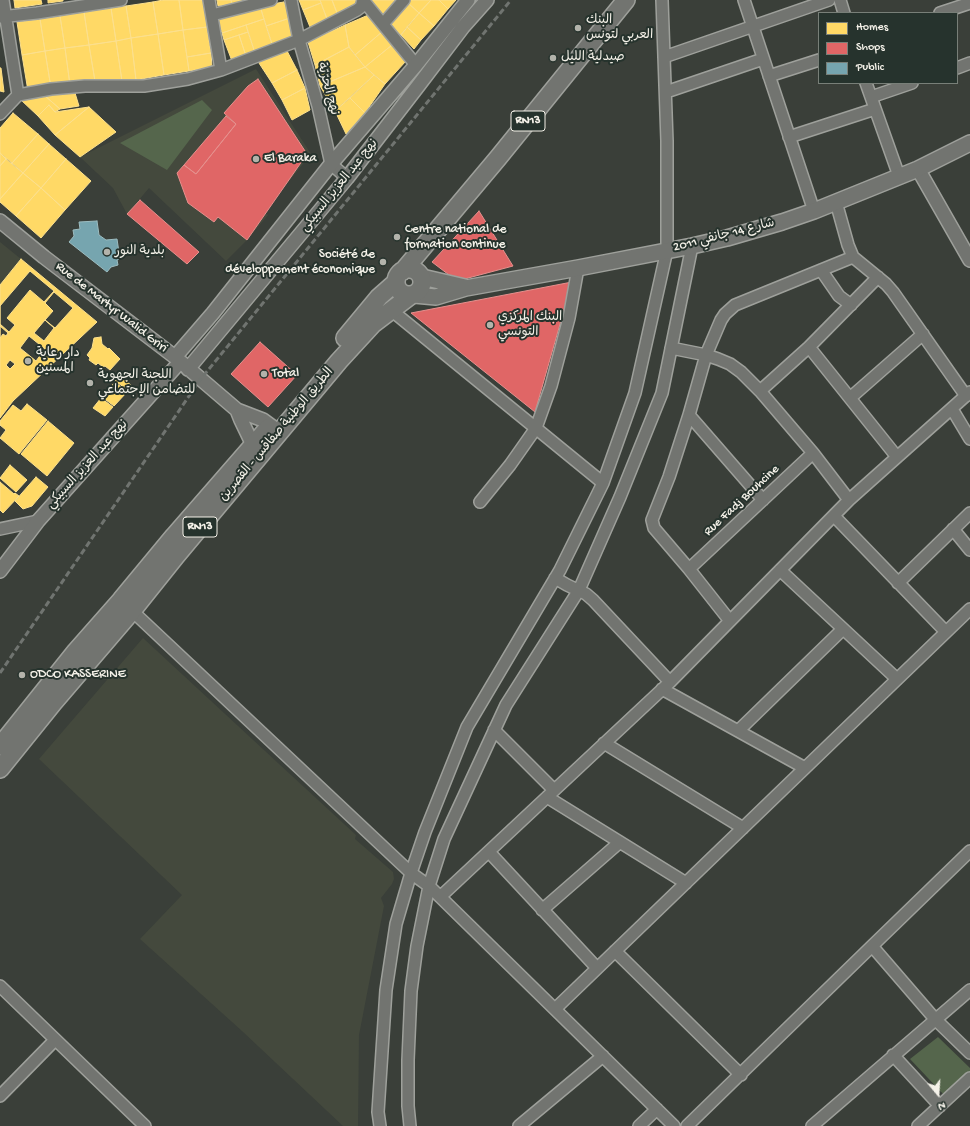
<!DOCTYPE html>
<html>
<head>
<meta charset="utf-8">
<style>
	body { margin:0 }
	#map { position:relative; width:970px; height:1126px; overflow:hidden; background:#3a3f39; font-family:"Gochi Hand",sans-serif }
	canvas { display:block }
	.legend { position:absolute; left:818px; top:12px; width:140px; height:72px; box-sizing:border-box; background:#26332d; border:1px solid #787f78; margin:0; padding:5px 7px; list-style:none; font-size:12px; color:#f4f1e8 }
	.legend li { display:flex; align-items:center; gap:8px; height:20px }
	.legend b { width:20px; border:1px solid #787f78 }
	.north { position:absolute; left:918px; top:1074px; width:40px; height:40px; -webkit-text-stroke:3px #26332d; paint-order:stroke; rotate:162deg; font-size:11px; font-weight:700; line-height:16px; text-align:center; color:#f4f1e8 }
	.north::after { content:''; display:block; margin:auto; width:14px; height:18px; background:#f4f1e8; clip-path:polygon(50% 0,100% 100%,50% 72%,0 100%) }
</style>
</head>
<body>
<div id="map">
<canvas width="970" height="1126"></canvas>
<ul class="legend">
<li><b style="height:11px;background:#ffd966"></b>Homes</li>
<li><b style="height:11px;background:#e06666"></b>Shops</li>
<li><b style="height:11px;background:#76a5af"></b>Public</li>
</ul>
<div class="north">N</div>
</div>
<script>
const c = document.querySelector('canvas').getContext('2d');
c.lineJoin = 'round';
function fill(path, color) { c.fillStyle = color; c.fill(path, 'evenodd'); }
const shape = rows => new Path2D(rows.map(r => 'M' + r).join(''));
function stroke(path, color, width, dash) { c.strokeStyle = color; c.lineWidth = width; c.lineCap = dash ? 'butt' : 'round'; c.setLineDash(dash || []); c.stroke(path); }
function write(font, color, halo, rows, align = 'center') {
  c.font = font + ' "Gochi Hand","Playpen Sans Arabic",sans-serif'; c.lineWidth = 4; c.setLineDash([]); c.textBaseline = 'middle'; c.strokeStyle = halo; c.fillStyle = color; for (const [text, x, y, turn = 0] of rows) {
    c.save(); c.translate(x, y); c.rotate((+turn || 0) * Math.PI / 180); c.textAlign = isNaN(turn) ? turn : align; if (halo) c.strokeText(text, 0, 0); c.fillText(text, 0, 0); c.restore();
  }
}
fill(shape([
	[256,69,311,154,264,212,268,215,247,240,226,261,149,188,127,214,113,188,80,157],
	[0,242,21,259,0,285],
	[143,638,278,763,356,835,355,839,393,872,394,879,392,884,381,898,384,906,359,1035,358,1126,343,1126,242,1031,140,939,182,895,39,759]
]), '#44493d');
fill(shape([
	[202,100,212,110,167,170,120,143],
	[938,1037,970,1068,970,1071,944,1095,910,1059]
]), '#55664c');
const homes = shape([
	[14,0,41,0,42,4,15,8,14,0],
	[48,0,63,0,63,1,48,3,48,0],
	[163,0,179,0,183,30,158,34,153,2,163,0],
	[179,0,203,0,207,27,183,30,179,0],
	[217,0,231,0,232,4,218,6,217,0],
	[231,0,249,0,232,4,231,0],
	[299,0,320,0,321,3,303,10,299,0],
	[320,0,332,0,337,13,327,19,320,0],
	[332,0,361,0,362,3,337,13,332,0],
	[369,0,400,0,384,17,369,0],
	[409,0,431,0,419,13,407,2,409,0],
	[431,0,439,0,448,9,434,26,419,13,431,0],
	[439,0,456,0,448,9,439,0],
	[153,2,158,34,131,38,126,6,153,2],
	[284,2,290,18,266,26,260,6,284,2],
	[407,2,419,13,401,35,388,24,407,2],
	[321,3,327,19,310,27,303,10,321,3],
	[126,6,131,38,116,41,111,8,126,6],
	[260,6,264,19,222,33,218,20,260,6],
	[111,8,116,41,89,45,84,12,111,8],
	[84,12,89,45,65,48,60,16,84,12],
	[373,13,383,31,355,55,349,47,345,25,373,13],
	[419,13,434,26,421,40,407,27,419,13],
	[60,16,65,48,45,51,40,19,60,16],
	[290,18,293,39,273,47,266,26,290,18],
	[40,19,45,51,22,55,17,22,40,19],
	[264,19,273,47,255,53,246,25,264,19],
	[246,25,248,32,224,40,222,33,246,25],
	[345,25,349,47,315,65,308,42,345,25],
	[207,27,211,53,187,57,183,30,207,27],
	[407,27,421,40,414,49,401,35,407,27],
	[183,30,189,71,164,75,158,34,183,30],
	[383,31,392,45,365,67,355,55,383,31],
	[248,32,255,53,246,56,239,35,248,32],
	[158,34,164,75,136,80,131,38,158,34],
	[239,35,246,56,232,61,224,40,239,35],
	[131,38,136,80,122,81,116,41,131,38],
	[116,41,122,81,95,81,89,45,116,41],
	[89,45,95,81,70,85,65,48,89,45],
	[392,45,406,61,385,84,365,67,392,45],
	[285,47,297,70,272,83,257,60,285,47],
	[349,47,365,67,320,86,315,65,349,47],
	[65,48,70,85,51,88,45,51,65,48],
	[45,51,51,88,28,91,22,55,45,51],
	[211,53,212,67,189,71,187,57,211,53],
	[365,67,374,75,335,111,320,86,365,67],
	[0,68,1,68,4,92,0,91,0,68],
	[297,70,305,88,282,100,272,83,297,70],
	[374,75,385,84,365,113,350,98,374,75],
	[305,88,310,110,292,120,282,100,305,88],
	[75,93,79,106,60,109,44,95,75,93],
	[44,95,60,109,55,112,49,105,38,116,21,100,44,95],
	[350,98,365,113,346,134,335,111,350,98],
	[49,105,55,112,89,107,55,135,38,116,49,105],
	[89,107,116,132,80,157,55,135,89,107],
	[13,113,38,134,12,163,0,153,0,128,13,113],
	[38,134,49,144,23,173,12,163,38,134],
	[49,144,66,159,41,188,23,173,49,144],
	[0,153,6,159,0,166,0,153],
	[6,159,23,173,0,199,0,166,6,159],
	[66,159,91,181,65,210,41,188,66,159],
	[23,173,41,188,16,216,0,202,0,199,23,173],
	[41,188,65,210,41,238,16,216,41,188],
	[21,259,97,322,13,401,0,418,0,285,21,259],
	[30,271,54,291,44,302,30,290,7,318,15,325,9,332,0,324,0,306,30,271],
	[54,292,73,308,55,328,45,320,53,311,45,303,54,292],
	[45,320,54,328,44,341,34,333,45,320],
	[0,326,8,333,6,336,3,334,0,338,0,326],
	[29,336,45,349,36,361,20,348,29,336],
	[101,337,102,344,108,349,109,348,120,359,110,370,105,366,103,367,98,363,96,365,89,360,90,358,87,355,92,348,94,338,101,337],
	[10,360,15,364,10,369,6,365,10,360],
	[120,376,132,386,128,390,115,381,120,376],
	[115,382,127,392,114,406,102,397,115,382],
	[101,398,113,407,105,416,93,408,101,398],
	[27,404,47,420,19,454,0,438,6,430,0,425,0,421,13,405,21,411,27,404],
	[48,421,74,443,47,476,21,454,48,421],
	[10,465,27,480,16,492,0,478,10,465],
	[36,477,48,487,32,506,23,509,15,501,36,477],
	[0,482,14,494,15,493,19,496,3,513,0,510,0,482]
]);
fill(homes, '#ffd966');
stroke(homes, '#fce08d', 1);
const shops = shape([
	[258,79,307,154,247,240,218,217,214,222,188,203,177,173,184,165,196,174,236,124,224,113,248,86,258,79],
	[226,116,236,124,196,174,184,165,226,116],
	[140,200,199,252,187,264,127,214,140,200],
	[479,211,513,266,457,281,432,262,479,211],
	[572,282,535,412,411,313,572,282],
	[260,342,297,375,268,407,231,374,260,342]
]);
fill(shops, '#e06666');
stroke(shops, '#e6908d', 1);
const public = shape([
	[97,221,99,235,106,240,117,239,120,259,117,260,118,265,111,267,107,272,69,242,74,236,73,230,80,229,79,222,97,221]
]);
fill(public, '#76a5af');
stroke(public, '#9cbcc0', 1);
const minor = shape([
	[209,0,221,70],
	[291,0,299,40,318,106,331,164,347,178],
	[363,0,416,65],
	[744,0,814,211],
	[840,0,844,13],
	[940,13,970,3],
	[212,15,271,0],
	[0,17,37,13,121,0],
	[383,24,404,0],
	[664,57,829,0],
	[957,68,970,63],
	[769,76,819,60],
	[866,83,899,176],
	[666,92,763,59],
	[18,95,51,89,85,86,144,86,188,79,221,70,299,40,357,10,361,7,363,0],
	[871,97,912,83],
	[0,114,18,95,3,0],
	[789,137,875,109],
	[836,202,848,245,853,257,886,284,893,292,966,396],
	[821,270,839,296,851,305],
	[391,310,603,483],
	[809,347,897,457],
	[671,348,706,355,718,359,730,364,741,372,760,391,813,453,849,500],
	[760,391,809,347,878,277],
	[850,398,923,334],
	[952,409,970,439],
	[689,415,763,500],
	[480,502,510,465,536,428,551,386,569,318,578,268],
	[834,516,946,632],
	[0,529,38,521],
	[953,529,970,550],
	[689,569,813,453],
	[780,570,897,679],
	[555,578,567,585,586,594,593,600,670,682],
	[898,583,970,513],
	[128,607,411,873,429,886,674,1126],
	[730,621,689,569,654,528,652,520,669,477,689,415,706,355,721,320,725,314,735,305,853,257],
	[662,689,805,768],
	[494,730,554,790],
	[738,731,843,629],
	[604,743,743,828],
	[547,797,686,883],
	[489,852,597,968],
	[440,897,670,682,849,500,970,392],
	[542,910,620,842],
	[872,946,970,851],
	[615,951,741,1075],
	[0,986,145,1126],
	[555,1009,970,609],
	[893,1055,940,1106],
	[0,1096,55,1040],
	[380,1126,378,1112,386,990,396,924,411,873,425,832,467,727,560,570,603,483,635,393,667,250,667,141,662,0],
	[410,1126,408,1106,408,1060,411,991,417,946,429,886,444,839,506,705,579,590,620,497,662,393,692,246],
	[519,1126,603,1056],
	[639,1126,657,1109],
	[687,1126,872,946,935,1019,970,1053],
	[812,1126,970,990],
	[918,1126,970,1078]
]);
const tertiary = shape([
	[918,169,970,260],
	[0,221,44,257,175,357,237,410,241,420,253,445,259,450],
	[175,357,213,313,331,164,416,65,468,0],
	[188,369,347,178,418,86,463,27,487,0],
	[237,410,263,420,278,431],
	[0,571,38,521,180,362]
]);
const secondary = shape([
	[422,277,465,287],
	[414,295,436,297,466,288,578,268,692,246,727,238,782,222,814,211,918,169,970,143]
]);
const primary = shape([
	'396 282a13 13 0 1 1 26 0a13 13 0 1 1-26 0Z',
	[403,271,498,158,626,0],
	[345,338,379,297,396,282],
	[0,746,76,651,121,600,174,536,268,428],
	[0,769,54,702,132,611,176,556,339,361,373,324,410,296]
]);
stroke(minor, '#9ea09b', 14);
stroke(tertiary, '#9ea09b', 16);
stroke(secondary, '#9ea09b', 18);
stroke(primary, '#9ea09b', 20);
stroke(minor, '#727470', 11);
stroke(tertiary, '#727470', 13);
stroke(secondary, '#727470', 15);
stroke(primary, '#727470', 17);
stroke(shape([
	[0,673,200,380,511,0]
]), '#707470', 3, [6, 3]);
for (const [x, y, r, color] of [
	[578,28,4,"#b3b3ab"],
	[553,58,4,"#b3b3ab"],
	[256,159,4,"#b3b3ab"],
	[397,237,4,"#b3b3ab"],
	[107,252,4,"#b3b3ab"],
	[383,262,4,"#b3b3ab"],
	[490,325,4,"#b3b3ab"],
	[28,361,4,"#b3b3ab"],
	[264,374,4,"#b3b3ab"],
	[90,383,4,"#b3b3ab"],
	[22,675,4,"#b3b3ab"]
]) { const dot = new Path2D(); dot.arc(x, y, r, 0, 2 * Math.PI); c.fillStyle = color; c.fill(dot); stroke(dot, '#26332d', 1.5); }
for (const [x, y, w] of [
	[528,121,34],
	[200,527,34]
]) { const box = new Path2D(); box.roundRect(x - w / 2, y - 10, w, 20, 3); c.fillStyle = '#26332d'; c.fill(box); stroke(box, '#f4f1e8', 1); }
write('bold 12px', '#f4f1e8', null, [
	["RN13",528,121],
	["RN13",200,527]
]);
write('13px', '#f4f1e8', '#26332d', [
	["البنك",586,21],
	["العربي لتونس",586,36],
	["صيدلية الليل",561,58],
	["El Baraka",264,159],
	["Centre national de",405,230],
	["formation continue",405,245],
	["بلدية النور",115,252],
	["Société de",375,255,"right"],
	["développement économique",375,270,"right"],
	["البنك المركزي",498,318],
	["التونسي",498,333],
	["دار رعاية",36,354],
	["المسنين",36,369],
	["Total",272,374],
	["اللجنة الجهوية",98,376],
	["للتضامن الإجتماعي",98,391],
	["ODCO KASSERINE",30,675]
], 'left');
write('13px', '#f4f1e8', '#26332d', [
	["نهج الحرّيّة",327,89,75],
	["نهج عبد العزيز السبيكي",340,186,-51],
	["شارع 14 جانفي 2011",724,236,-14],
	["Rue de Martyr Walid Griri",111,308,38],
	["الطريق الوطنية صفاقس - القصرين",277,435,-50],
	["نهج عبد العزيز السبيكي",88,465,-48],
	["Rue Fadj Bouhcine",742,501,-43]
]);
</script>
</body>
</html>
